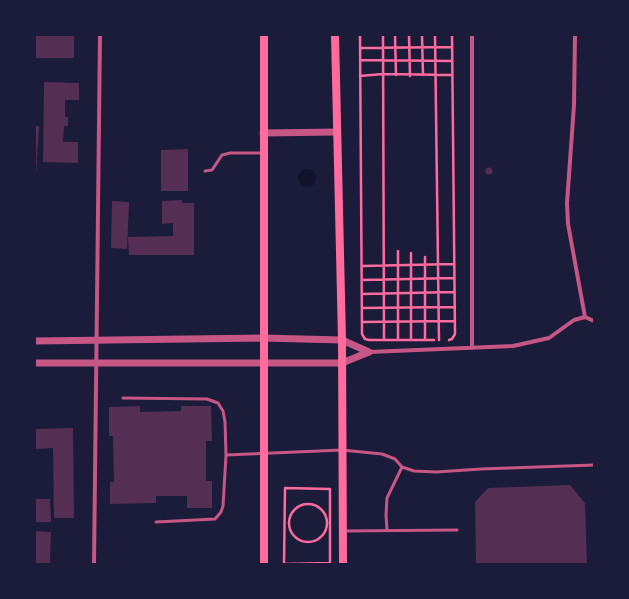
<!DOCTYPE html>
<html>
<head>
<meta charset="utf-8">
<style>
	body { margin:0 }
	#map { position:relative; width:629px; height:599px; overflow:hidden; background:#1b1b3a; font-family:Barlow,sans-serif }
	canvas { display:block }
	.frame { position:absolute; inset:0; border:36px solid #1b1b3a; pointer-events:none }
</style>
</head>
<body>
<div id="map">
<canvas width="629" height="599"></canvas>
<div class="frame"></div>
</div>
<script>
const c = document.querySelector('canvas').getContext('2d');
c.lineJoin = 'round';
function fill(path, color) { c.fillStyle = color; c.fill(path, 'evenodd'); }
const shape = rows => new Path2D(rows.map(r => 'M' + r).join(''));
function stroke(path, color, width, dash) { c.strokeStyle = color; c.lineWidth = width; c.lineCap = dash ? 'butt' : 'round'; c.setLineDash(dash || []); c.stroke(path); }
fill(shape([
	'298 178a9 9 0 1 1 18 0a9 9 0 1 1-18 0Z'
]), '#12122b');
fill(shape([
	[35,35,74,35,74,58,35,58],
	[44,82,79,83,79,100,65,100,65,117,68,117,68,126,64,126,63,142,78,142,78,163,43,162],
	[35,126,39,126,36,175,35,175],
	[188,149,188,191,161,191,161,150],
	'485.5 171a3.5 3.5 0 1 1 7 0a3.5 3.5 0 1 1-7 0Z',
	[182,200,182,203,194,203,194,255,129,255,128,237,173,236,173,223,162,224,162,201],
	[112,201,129,202,127,249,111,248],
	[140,406,140,412,181,411,181,406,211,406,212,441,206,441,206,481,212,481,212,508,187,508,187,496,156,496,156,503,110,504,110,482,114,482,113,436,109,436,109,407],
	[73,428,74,518,54,518,53,448,35,449,35,429],
	[570,485,585,503,587,564,476,564,475,502,488,488],
	[35,499,50,499,51,522,35,522],
	[35,531,51,532,50,564,35,564]
]), '#542f53');
stroke(shape([
	[360,35,362,334,365,339,369,340,434,340],
	[383,35,384,340],
	[395,35,396,75],
	[409,35,410,76],
	[422,35,423,75],
	[435,35,439,340],
	[360,48,452,47],
	[360,60,452,61],
	[360,76,383,74,452,75],
	[398,251,398,340],
	[362,266,454,264],
	[362,280,454,278],
	[362,294,454,292],
	[362,308,455,307],
	[362,322,455,321],
	[411,340,411,253],
	[425,340,425,257],
	[449,340,452,339,455,334,452,35],
	[285,488,330,489,330,563,284,564,285,488],
	'289 523a19 19 0 1 1 38 0a19 19 0 1 1-38 0Z'
]), '#ff6b9d', 2.5);
stroke(shape([
	[205,171,212,170,222,155,230,153,263,153],
	[123,398,207,399,218,403,223,411,225,422,226,455],
	[156,522,215,519,221,512,223,506,226,455,342,450,382,454,395,459,402,467,414,471,436,472,481,469,594,465],
	[387,530,386,515,387,498,402,467],
	[343,531,457,530]
]), '#c65784', 3);
stroke(shape([
	[575,35,574,105,567,203,568,224,585,317],
	[472,348,472,35],
	[369,352,513,346,549,338,574,320,585,317,594,321],
	[94,564,100,35]
]), '#c65784', 4);
stroke(shape([
	[263,133,337,132],
	[35,341,263,338,342,340,369,352],
	[35,363,342,363,369,352]
]), '#c65784', 7);
stroke(shape([
	[264,35,264,564],
	[335,35,342,340,343,564]
]), '#ff6b9d', 8);
</script>
</body>
</html>
